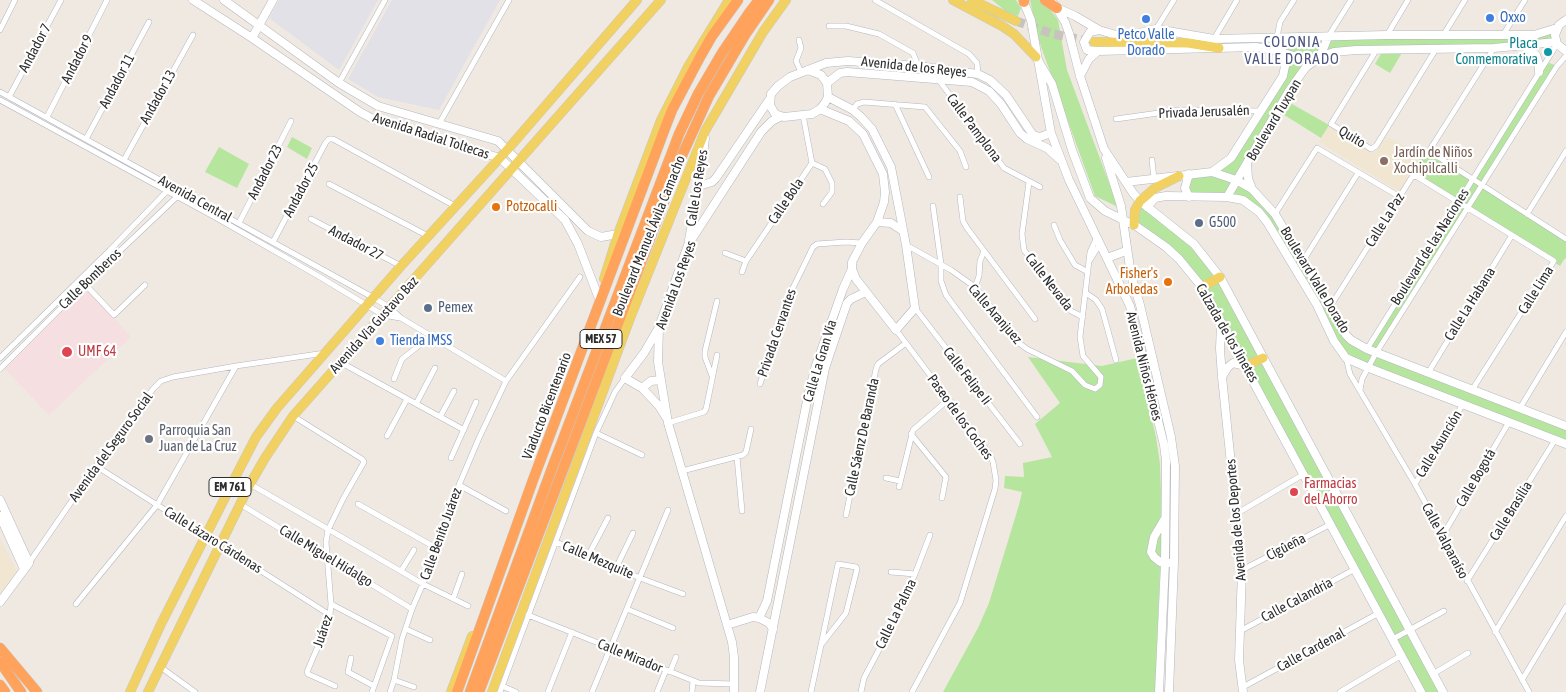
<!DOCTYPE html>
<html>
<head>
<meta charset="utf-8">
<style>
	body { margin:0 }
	canvas { display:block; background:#efe9e1 }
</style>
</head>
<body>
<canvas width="1566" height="692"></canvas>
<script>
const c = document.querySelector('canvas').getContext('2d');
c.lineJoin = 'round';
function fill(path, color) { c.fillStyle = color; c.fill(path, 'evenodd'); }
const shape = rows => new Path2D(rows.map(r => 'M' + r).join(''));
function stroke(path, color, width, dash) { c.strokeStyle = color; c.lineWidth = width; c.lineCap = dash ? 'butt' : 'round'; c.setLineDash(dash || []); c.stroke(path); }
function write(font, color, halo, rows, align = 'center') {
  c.font = font + ' "Asap Condensed",sans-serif'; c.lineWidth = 4.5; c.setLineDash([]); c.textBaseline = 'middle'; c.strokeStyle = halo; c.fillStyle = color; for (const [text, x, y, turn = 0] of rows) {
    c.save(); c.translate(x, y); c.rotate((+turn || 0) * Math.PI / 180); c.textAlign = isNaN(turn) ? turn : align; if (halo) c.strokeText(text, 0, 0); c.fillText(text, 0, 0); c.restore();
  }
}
fill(shape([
	[279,0,378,0,339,70,269,18],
	[392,0,500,0,439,110,378,97,348,79]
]), '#e3e1e8');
fill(shape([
	[1329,125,1374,154,1385,136,1421,155,1400,192,1319,142],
	[0,539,17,571,0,594]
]), '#f0e6d1');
fill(shape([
	[86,286,131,337,49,415,4,368]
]), '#f5dfe0');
fill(shape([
	[992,0,1016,0,1021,8,1018,16,1008,13],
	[1030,0,1043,0,1058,20,1067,70,1118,207,1095,196,1039,41],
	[1553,34,1554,43,1378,48,1312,58,1287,53,1285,46,1287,41,1531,36],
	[1403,51,1390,73,1375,64,1382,52],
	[1285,54,1309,64,1285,100,1329,125,1321,138,1278,111,1247,164,1251,188,1213,172,1230,160,1283,76],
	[1547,62,1557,66,1483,184,1566,239,1566,259,1565,258,1560,266,1468,208,1377,351,1368,347],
	[292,137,312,148,307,159,287,147],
	[219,147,249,164,237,188,205,172],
	[1423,152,1470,179,1458,200,1413,171],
	[1211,173,1251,190,1275,214,1351,342,1566,426,1566,444,1346,357,1268,221,1243,199,1189,196,1188,179],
	[1140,202,1175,228,1219,278,1443,692,1423,692,1204,287,1139,227,1135,217],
	[1028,357,1102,366,1137,358,1156,437,1160,464,1162,522,1155,692,943,692,978,628,989,603,1019,505,1022,492,1004,488,1005,476,1024,477,1023,463,1052,457,1035,424,1060,403]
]), '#b6e59e');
stroke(shape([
	[1016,21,1053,34,1093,42]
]), '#c8c4bd', 9, [9, 4.5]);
const street = shape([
	[875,0,969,54,977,63,978,74],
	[829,26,846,26,879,34,913,53,918,66],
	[1156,29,1174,0],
	[0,30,15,0],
	[1444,34,1465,0],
	[1387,35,1408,0],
	[1503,35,1525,0],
	[1277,37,1280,22,1294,0],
	[1328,37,1351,0],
	[1214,39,1237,0],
	[799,40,801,48,796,61,801,72],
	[1494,48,1429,151,1566,239],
	[1377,49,1331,124,1371,149,1376,146,1436,49],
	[938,79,1004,168,1040,187],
	[339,83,385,0],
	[0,92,374,298,389,307,401,318,506,381],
	[9,97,61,0],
	[0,100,215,217,320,277,383,315,400,318],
	[895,104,929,177],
	[853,110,857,104,864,102,925,107,960,151,966,167],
	[47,117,107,0],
	[1116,119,1180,110,1262,111],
	[439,124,509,0],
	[86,139,149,22],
	[124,160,193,35],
	[1152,160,1154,179],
	[812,163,825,169,832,183,832,192,823,204],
	[1029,182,1022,234,1024,250,1071,311,1083,317],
	[329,184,428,236],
	[960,197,963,221,967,228,1035,319],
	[933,206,941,264,941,281,946,295,1037,417],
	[1275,214,1317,148,1400,197],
	[1527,214,1566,151],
	[311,219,401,266],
	[239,223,291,121],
	[1054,225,1060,240,1075,265,1088,272],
	[273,242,326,142,329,139,333,139,455,206],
	[906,245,951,270,975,287,1019,343,1027,349,1072,371,1085,385,1095,389,1100,385,1101,377,1083,356,1080,337,1090,252,1097,237],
	[725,253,746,261],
	[1090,260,1100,244],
	[1303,261,1358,173],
	[742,272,746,261,812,163,803,115],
	[84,283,114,315,145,285],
	[975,287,979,276,980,261,984,251],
	[1086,293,1096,300,1102,309,1116,360],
	[1330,307,1412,177,1416,176,1554,261,1472,390],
	[915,308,1020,444],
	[896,330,989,453,993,462,996,480,995,489,960,603,912,692],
	[1367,349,1557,44],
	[0,358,110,250,168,190],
	[1346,358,1350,374,1415,484,1529,692],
	[340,362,464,430],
	[0,369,85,284,182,192],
	[1428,373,1512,235],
	[712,376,705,357,705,351,717,301],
	[394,379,402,359,431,336],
	[760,384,787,300,813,247,817,244,846,242,862,243],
	[1360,390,1362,379,1376,353,1557,66,1566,56],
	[416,404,435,368],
	[1520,408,1566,332],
	[293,416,362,459,364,462,343,499,328,530,326,542,331,604,330,615,327,625,307,672,308,674,335,686],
	[440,417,454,391],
	[668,423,704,412,706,409,717,355],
	[596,433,642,455],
	[911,434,946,477,942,498],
	[387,436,407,399],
	[737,457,742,511],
	[451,458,476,402],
	[96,466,330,615],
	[682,471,743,455,746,452,751,429],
	[886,478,900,481],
	[250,484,423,584,468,606],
	[1415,484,1463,404],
	[459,485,506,511],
	[899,487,913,430,948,400],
	[240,504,412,609],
	[358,504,438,549],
	[1236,514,1304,474],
	[846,515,876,369,878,364,906,343],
	[1443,535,1509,422],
	[556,542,640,578,683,594],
	[588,556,608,518],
	[29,563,96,466,153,389,161,381,173,377,236,366,325,353],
	[616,568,633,533],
	[1242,570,1331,524],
	[401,571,414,550],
	[891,572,915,574],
	[1467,581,1555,440],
	[453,599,462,574],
	[76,604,157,505,236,366],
	[331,604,392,636,372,692],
	[627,609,673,628],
	[528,615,699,683,734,684],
	[406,629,430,640],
	[1240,631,1355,569],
	[1495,632,1566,516],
	[1393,639,1444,611],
	[351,658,348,672,374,686],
	[159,666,195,692],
	[670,672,676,657],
	[1433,674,1468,653],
	[394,680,414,687],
	[1522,680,1566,607],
	[502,686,516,692],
	[1243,687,1379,613],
	[390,692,394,680,402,639,412,609,438,549,459,485,479,438,506,381,580,277],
	[500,692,596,433,615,392,625,378],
	[548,692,572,632],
	[592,692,668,510],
	[657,692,666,670],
	[692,692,693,681],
	[811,692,821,645,838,564,856,567,857,569,846,613,821,645],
	[861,692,864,678,892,625,915,574,930,535],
	[1340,692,1402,655]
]);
const secondary = shape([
	[193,0,252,38,360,112,373,119,500,158,565,220,578,244,598,296],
	[224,0,339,83,378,106,498,141,588,231,601,237,618,234],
	[1023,0,1031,20,1051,133,1069,180,1130,306,1164,445,1166,461,1165,563,1159,692],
	[1054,4,1065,22,1069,33,1080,76,1104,149,1133,193,1140,201,1194,244,1220,277,1443,692],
	[1057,8,1075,16,1099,30,1123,37,1156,29,1214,39,1387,35,1534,35,1557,28],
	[1566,20,1559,25,1555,35,1557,44,1566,51],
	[252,38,273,0],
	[1524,46,1536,55,1539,64,1539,72],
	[1098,51,1087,50,1084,42,1090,32,1099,30],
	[1036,57,1052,84,1072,150,1090,198,1105,211,1136,226,1166,247,1179,259,1202,287,1421,692],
	[808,70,826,63,848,61,918,66,978,74,990,80,1006,95,1033,135,1040,137,1051,133],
	[808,70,821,75,827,83,828,97,825,103,820,109,812,114,784,117,775,114,770,105,771,94,778,86,790,77,808,70],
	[1080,76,1089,59,1098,51,1256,47,1273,50,1305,59,1320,57,1334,52,1356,50,1494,48,1556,42],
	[827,83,840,73,847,72,972,82,989,91,1001,104,1020,133,1027,139,1047,148,1059,159],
	[828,97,853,110,861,117,872,129,891,167,906,245,915,308,896,330,856,279,852,269],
	[1106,158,1121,206,1131,275,1140,305,1171,437,1175,466,1174,562,1169,692],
	[1247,164,1248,178,1252,189],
	[1212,172,1231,158,1283,76,1286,61,1277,37],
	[1126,182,1212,172,1236,180,1252,189,1275,214,1346,335,1351,340,1367,349,1566,426],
	[699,186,712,182,716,178,769,100],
	[1189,197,1185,188,1189,174],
	[1227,197,1289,91,1306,67,1320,57,1328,37],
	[1147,207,1155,198,1166,196,1227,197,1243,200,1259,212,1267,222,1317,305,1334,341,1346,358,1369,368,1566,444],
	[877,222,891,223,903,231],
	[689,240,699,186,705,138],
	[1107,258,1126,251],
	[1221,323,1220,349,1222,377,1242,570,1239,660,1243,692],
	[658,329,644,353,625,378,642,388,659,406,666,417],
	[1222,377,1228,367,1233,363,1246,366],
	[642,388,651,381,661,380],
	[0,500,29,563,0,602],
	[0,516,24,569],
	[1164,520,1154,537,1151,552,1154,557,1160,562,1169,563],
	[759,618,767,601,808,396,816,365,843,289,852,269,852,262,862,243,877,222,884,202,885,192,883,174,863,134,849,121,820,109],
	[727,625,753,617,759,618,769,623,773,629],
	[734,692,734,657,732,642,668,423,658,362,659,327,688,245,761,132,772,121,780,117],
	[760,692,825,368,847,303,851,299,866,292]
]);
const primary = shape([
	[953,0,1002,26,1014,34,1036,57],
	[972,0,1016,21],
	[1094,42,1188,43,1219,48],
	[1134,225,1135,210,1140,201,1155,188,1179,176],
	[604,279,618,234,661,120,689,65,729,0],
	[1202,287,1220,277],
	[1246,366,1263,358],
	[130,692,161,624,241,466,256,437,277,408,401,266,508,149,637,0],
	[148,692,250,484,265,458,293,416,661,0],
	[451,692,472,636],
	[492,692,629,321,705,131,763,32,786,0]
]);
const highway = shape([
	[1024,0,1024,2],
	[1045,0,1057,8],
	[0,648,37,692],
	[0,662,21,692],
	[0,685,5,692],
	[457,692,533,480,665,128,672,110,700,57,712,36,738,0],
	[470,692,551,471,679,134,698,94,722,53,749,13,759,0],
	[479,692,679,162,709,96,745,35,769,0]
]);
stroke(street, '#b4b7c1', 6);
stroke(secondary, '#b4b7c1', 9);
stroke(primary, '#c9c9c9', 10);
stroke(highway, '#c9c9c9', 11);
stroke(street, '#fff', 5);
stroke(secondary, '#fff', 8);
stroke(primary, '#f2d163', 9);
stroke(highway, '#ffa35c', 10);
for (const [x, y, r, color] of [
	[1490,18,5,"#3f7fe0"],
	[1146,19,5,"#3f7fe0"],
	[1548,52,5,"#0f9aa8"],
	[1384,161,5,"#8d6e63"],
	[496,207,5,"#e8710a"],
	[1199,223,5,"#5c6f8a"],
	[1168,282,5,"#e8710a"],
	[428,308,5,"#5c6f8a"],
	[380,341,5,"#3f7fe0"],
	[67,352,6,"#e0444e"],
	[149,439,5,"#6b7280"],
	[1294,492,5,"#e0444e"]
]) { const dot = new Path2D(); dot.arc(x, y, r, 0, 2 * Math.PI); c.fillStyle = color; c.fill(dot); stroke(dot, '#fff', 2); }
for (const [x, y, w] of [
	[601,339,42],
	[230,487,42]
]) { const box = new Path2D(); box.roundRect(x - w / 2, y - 9.5, w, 19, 4); c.fillStyle = '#fff'; c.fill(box); stroke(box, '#2e2e2e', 1); }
write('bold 12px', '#2e2e2e', null, [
	["MEX 57",601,339],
	["EM 761",230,487]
]);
write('14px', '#366cbe', '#fff', [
	["Oxxo",1500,18],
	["Petco Valle",1146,35,"center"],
	["Dorado",1146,51,"center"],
	["Tienda IMSS",390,341]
], 'left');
write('14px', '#0d838f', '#fff', [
	["Placa",1538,44],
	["Conmemorativa",1538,60]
], 'right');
write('14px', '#2e2e2e', '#fff', [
	["Andador 7",35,48,-62],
	["Andador 9",77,59,-63],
	["Avenida de los Reyes",914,67,6],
	["Andador 11",117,81,-62],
	["Andador 13",158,97,-61],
	["Privada Jerusalén",1204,112,-2],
	["Boulevard Tuxpan",1274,120,-59],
	["Calle Pamplona",974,128,53],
	["Avenida Radial Toltecas",431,136,18],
	["Quito",1352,137,31],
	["Andador 23",265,172,-63],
	["Calle Los Reyes",697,188,-81],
	["Andador 25",301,190,-62],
	["Avenida Central",195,199,29],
	["Calle Bola",786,201,-56],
	["Calle La Paz",1385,220,-58],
	["Boulevard Manuel Ávila Camacho",649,236,-68],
	["Andador 27",356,243,28],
	["Boulevard de las Naciones",1430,247,-58],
	["Calle Bomberos",90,279,-44],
	["Boulevard Valle Dorado",1315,280,59],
	["Calle Nevada",1049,282,52],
	["Avenida Los Reyes",676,285,-70],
	["Calle Lima",1536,290,-58],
	["Calle La Habana",1470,304,-58],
	["Calle Aranjuez",995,314,49],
	["Avenida Via Gustavo Baz",374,325,-48],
	["Privada Cervantes",777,333,-71],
	["Calzada de los Jinetes",1227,333,60],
	["Calle La Gran Vía",820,361,-73],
	["Avenida Niños Héroes",1144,366,76],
	["Calle Felipe Ii",967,376,52],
	["Viaducto Bicentenario",547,406,-69],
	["Paseo de los Coches",960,417,54],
	["Calle Sáenz De Baranda",862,437,-78],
	["Calle Asunción",1439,444,-59],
	["Avenida del Seguro Social",111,447,-54],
	["Calle Bogotá",1476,478,-60],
	["Calle Brasilia",1511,511,-58],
	["Avenida de los Deportes",1236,520,-95],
	["Calle Benito Juárez",441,534,-70],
	["Calle Lázaro Cárdenas",213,540,32],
	["Calle Valparaíso",1445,541,62],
	["Cigûeña",1286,547,-27],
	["Calle Miguel Hidalgo",326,556,31],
	["Calle Mezquite",598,560,23],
	["Calle Calandria",1297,600,-28],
	["Calle La Palma",896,614,-64],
	["Juárez",323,631,-71],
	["Calle Cardenal",1311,650,-29],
	["Calle Mirador",630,656,22]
]);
write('14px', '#785e54', '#fff', [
	["Jardín de Niños",1394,153],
	["Xochipilcalli",1394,169]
], 'left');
write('14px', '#c56008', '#fff', [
	["Potzocalli",506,207],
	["Fisher's",1158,274,"right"],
	["Arboledas",1158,290,"right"]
], 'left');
write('14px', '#4e5e75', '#fff', [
	["G500",1209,223],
	["Pemex",438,308]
], 'left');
write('14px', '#be3a42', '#fff', [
	["UMF 64",78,352],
	["Farmacias",1304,484],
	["del Ahorro",1304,500]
], 'left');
write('14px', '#5b616d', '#fff', [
	["Parroquia San",159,431],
	["Juan de La Cruz",159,447]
], 'left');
c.letterSpacing = '1px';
write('15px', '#4d5680', '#fff', [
	["COLONIA",1292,42],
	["VALLE DORADO",1292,59]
]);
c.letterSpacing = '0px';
</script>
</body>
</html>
